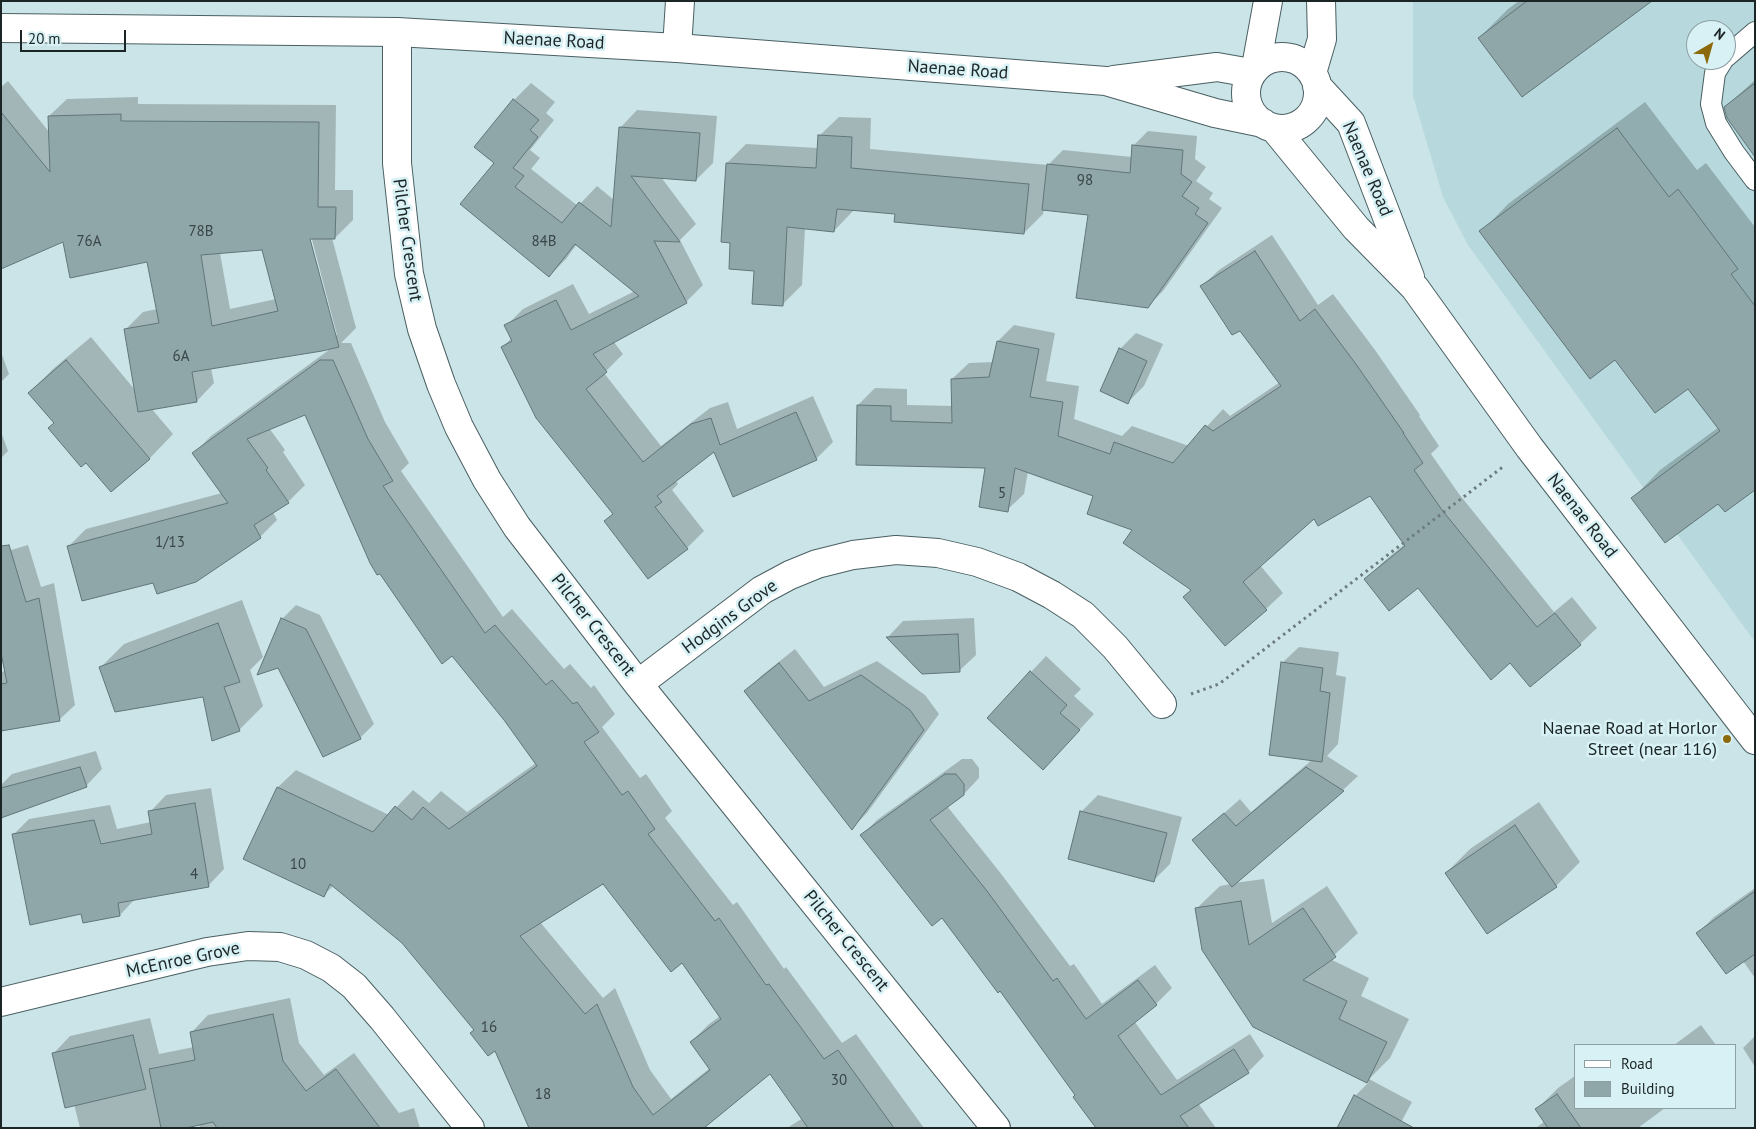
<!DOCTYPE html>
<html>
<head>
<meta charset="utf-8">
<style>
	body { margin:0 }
	#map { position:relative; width:1756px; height:1129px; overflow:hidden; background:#cbe4e7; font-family:"PT Sans",sans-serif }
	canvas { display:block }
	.frame { position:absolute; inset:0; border:2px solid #1c2526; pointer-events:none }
	.legend { position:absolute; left:1574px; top:1044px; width:162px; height:65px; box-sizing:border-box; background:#d8f1f4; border:1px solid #8d9fa2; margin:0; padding:6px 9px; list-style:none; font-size:15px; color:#1c2526 }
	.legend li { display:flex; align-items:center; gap:10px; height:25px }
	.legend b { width:25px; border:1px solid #8d9fa2 }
	.north { position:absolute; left:1686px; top:20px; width:50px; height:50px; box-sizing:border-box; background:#d8f1f4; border:1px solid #8d9fa2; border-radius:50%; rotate:38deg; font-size:14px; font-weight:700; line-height:20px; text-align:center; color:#1c2526 }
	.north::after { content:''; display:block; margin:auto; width:18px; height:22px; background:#8c690a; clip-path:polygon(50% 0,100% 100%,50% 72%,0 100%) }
	.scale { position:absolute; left:20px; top:30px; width:106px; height:22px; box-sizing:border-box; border:2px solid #1c2526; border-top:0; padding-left:6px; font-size:15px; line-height:18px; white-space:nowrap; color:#1c2526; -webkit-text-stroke:4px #d8f1f4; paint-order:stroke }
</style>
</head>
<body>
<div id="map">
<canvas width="1756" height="1129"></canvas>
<div class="frame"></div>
<ul class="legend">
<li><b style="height:6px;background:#fff"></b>Road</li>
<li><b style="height:14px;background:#90a7aa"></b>Building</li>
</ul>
<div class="north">N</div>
<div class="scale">20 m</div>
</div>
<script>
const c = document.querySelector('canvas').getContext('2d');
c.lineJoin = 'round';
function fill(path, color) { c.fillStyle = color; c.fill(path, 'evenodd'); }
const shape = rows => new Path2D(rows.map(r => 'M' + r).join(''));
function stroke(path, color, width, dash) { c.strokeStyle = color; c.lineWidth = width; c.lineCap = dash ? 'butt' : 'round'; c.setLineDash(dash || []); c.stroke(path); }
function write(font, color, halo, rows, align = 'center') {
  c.font = font + ' "PT Sans",sans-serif'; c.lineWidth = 5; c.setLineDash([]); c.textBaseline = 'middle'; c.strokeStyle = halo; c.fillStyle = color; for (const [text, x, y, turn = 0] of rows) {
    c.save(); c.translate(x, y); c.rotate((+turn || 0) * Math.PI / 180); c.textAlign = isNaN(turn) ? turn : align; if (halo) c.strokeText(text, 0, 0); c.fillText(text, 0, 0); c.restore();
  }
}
fill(shape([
	[1413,1,1755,1,1755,642,1468,245,1443,197,1413,96],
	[1696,30,1726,30,1726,60,1696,60]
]), '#b7d9dd');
fill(shape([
	[1519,1,1650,1,1479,38,1508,9],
	[1755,80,1755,155,1725,107],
	[8,81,50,133,49,116,67,99,138,97,138,104,336,105,335,190,353,190,353,220,335,238,332,238,356,328,341,343,351,343,385,422,409,463,401,471,503,617,512,609,564,669,570,664,591,688,594,685,615,714,602,727,640,778,646,774,672,811,665,818,733,905,737,902,784,969,786,967,842,1043,856,1034,924,1128,787,1128,803,1118,770,1072,701,1128,578,1128,475,1029,403,942,334,885,323,896,245,858,278,787,296,770,389,815,413,790,429,803,441,791,467,812,536,763,306,413,269,428,285,450,283,452,305,485,288,502,273,512,277,520,260,537,154,581,69,546,86,529,222,493,193,454,211,436,333,347,211,368,214,383,197,401,151,408,173,434,150,458,112,491,29,393,53,369,91,337,135,390,126,329,143,312,157,309,148,261,64,241,1,204,1,87],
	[310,232,337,335,335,335,307,233],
	[262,249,276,299,230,309,220,253],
	[603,882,682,961,720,1016,708,1025,691,1042,710,1068,671,1099,650,1070,615,988,603,998,540,922],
	[531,83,555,102,546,113,554,120,530,150,540,158,531,169,578,206,597,186,614,200,620,128,637,110,717,116,713,163,696,180,661,177,696,224,680,240,703,285,686,302,613,341,623,354,604,373,661,446,710,408,728,402,737,429,813,396,833,442,816,459,715,450,675,480,678,484,672,490,704,531,687,548,605,521,614,513,502,347,512,338,506,326,523,309,573,284,589,314,635,291,577,244,566,259,549,276,495,163,514,100],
	[1645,102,1697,170,1706,163,1755,227,1755,488,1719,502,1633,498,1660,470,1719,427,1689,387,1616,359,1481,232,1508,204],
	[839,117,871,118,870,149,1048,165,1063,150,1132,157,1133,146,1148,131,1197,136,1195,159,1206,167,1196,181,1213,193,1209,199,1222,208,1163,291,1148,306,1090,214,1044,209,1043,214,1024,233,896,213,853,209,853,211,834,231,805,228,802,285,782,305,732,241,727,163,746,144,818,148,819,136],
	[1272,235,1318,305,1333,294,1375,350,1420,415,1419,416,1439,446,1431,454,1459,494,1554,612,1572,597,1597,628,1580,644,1511,662,1418,586,1366,579,1382,563,1405,544,1370,494,1314,517,1260,565,1283,593,1266,609,1192,590,1134,529,1095,495,1028,471,1024,494,1007,510,987,466,857,464,858,405,875,388,907,389,907,405,953,406,952,379,969,363,994,362,998,341,1014,325,1055,333,1046,381,1079,386,1074,419,1122,436,1132,426,1189,446,1223,409,1230,416,1280,382,1240,329,1202,286,1219,270],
	[1136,333,1163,344,1144,386,1128,402,1120,349],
	[1,352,9,374,1,382],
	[1,432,8,451,1,458],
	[28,545,41,587,54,583,75,705,59,720,1,730,1,672,6,671,1,553],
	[242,600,263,657,250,670,263,706,239,730,204,696,100,668,124,644],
	[296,605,320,615,374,724,360,738,282,619],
	[974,618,976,655,959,671,923,673,888,637,903,621],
	[1299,647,1339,652,1336,675,1346,677,1338,744,1327,756,1358,776,1343,790,1234,883,1264,879,1272,923,1327,886,1358,933,1330,959,1369,978,1361,996,1409,1019,1390,1058,1369,1079,1412,1102,1398,1128,1355,1096,1369,1082,1254,1026,1196,909,1220,886,1231,884,1194,840,1240,799,1251,812,1313,759,1282,663],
	[795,649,824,687,877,661,925,695,939,714,867,813,852,828,746,691,761,676],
	[1046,656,1081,689,1074,696,1094,714,1058,753,988,718],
	[96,751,102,769,86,786,1,809,1,785,12,774],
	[962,759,972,759,979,768,979,778,963,795,947,806,1002,875,1070,966,1074,964,1102,1004,1155,965,1172,988,1156,1004,1134,1021,1177,1080,1250,1034,1264,1056,1248,1072,1198,1103,1216,1128,1130,1128,1077,1095,1001,989,942,916,861,836,877,820],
	[211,788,224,869,208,886,135,899,120,915,82,913,13,835,29,819,110,805,117,829,151,822,150,812,166,795],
	[1098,795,1182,817,1170,864,1154,880,1069,858,1082,811],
	[1539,802,1580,862,1556,886,1446,873,1470,849],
	[1755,888,1755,978,1743,961,1698,933,1714,917],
	[290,998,299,1043,324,1075,354,1053,399,1113,414,1108,420,1128,201,1128,198,1124,180,1128,80,1128,74,1104,53,1054,70,1036,150,1018,159,1054,194,1047,191,1033,208,1015],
	[1701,1025,1716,1045,1674,1045],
	[1755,1036,1755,1067,1743,1048],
	[1575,1076,1575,1108,1665,1108,1638,1128,1536,1128,1545,1121,1536,1110,1558,1088]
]), '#0003');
const building = shape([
	[1527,1,1652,1,1522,97,1478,38,1527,1],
	[1755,83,1755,157,1727,118,1724,107,1755,83],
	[513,99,539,120,530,130,538,137,513,168,524,176,515,187,562,223,579,202,611,227,619,127,700,133,696,181,631,176,680,242,654,241,687,303,593,354,607,372,586,389,643,462,691,424,711,418,720,445,796,412,817,460,733,497,714,452,657,496,662,502,655,507,688,549,648,579,604,521,613,514,536,418,501,347,512,341,504,325,556,300,571,330,639,296,575,244,549,277,460,204,494,163,474,147,513,99],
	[1,112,50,172,48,116,121,114,121,121,319,122,318,207,336,207,335,239,310,239,339,347,322,351,192,372,197,402,138,412,124,329,159,323,147,262,70,278,63,242,1,269,1,112],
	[262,250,278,311,212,326,201,255,262,250],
	[1617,128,1669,197,1678,189,1738,269,1731,274,1755,306,1755,490,1725,512,1718,504,1665,543,1631,498,1720,431,1688,389,1655,413,1615,360,1590,379,1479,231,1617,128],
	[818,135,852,137,851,168,1029,184,1024,234,894,222,895,214,837,209,834,232,787,227,783,306,752,304,754,271,729,269,730,243,721,242,726,163,816,168,818,135],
	[1132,145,1183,150,1181,174,1192,182,1182,196,1199,208,1195,214,1208,223,1148,308,1076,298,1088,215,1042,210,1047,164,1130,173,1132,145],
	[1255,251,1300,321,1315,309,1358,367,1404,433,1403,433,1423,463,1414,470,1442,510,1537,627,1555,613,1581,645,1530,687,1510,663,1491,680,1418,588,1389,611,1364,579,1405,546,1370,496,1318,526,1314,519,1243,582,1267,610,1225,646,1183,597,1191,590,1123,543,1132,530,1087,514,1093,496,1015,468,1008,512,979,507,985,468,856,465,857,405,891,406,891,421,952,423,951,379,989,377,997,341,1039,349,1030,397,1063,402,1058,436,1110,454,1114,442,1173,463,1205,425,1213,431,1281,386,1240,331,1232,335,1200,286,1255,251],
	[1119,348,1147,361,1128,404,1100,391,1119,348],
	[66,360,150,459,111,492,86,463,81,467,48,428,54,423,28,393,66,360],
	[320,360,333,360,368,439,393,481,383,486,485,633,495,625,546,685,552,680,573,704,577,702,599,732,584,742,622,795,628,791,655,829,648,834,715,921,719,918,766,985,769,984,824,1059,838,1050,894,1128,808,1128,770,1074,704,1128,529,1128,495,1051,488,1056,470,1033,474,1030,402,943,330,884,324,897,243,859,277,787,373,832,395,806,412,820,423,807,449,829,537,766,504,720,452,656,442,664,380,574,377,575,370,563,305,415,247,439,268,468,266,470,289,503,254,525,261,538,196,582,157,594,153,583,82,601,67,546,228,503,192,453,320,360],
	[603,884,671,972,682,963,721,1019,690,1042,710,1070,653,1115,633,1087,597,1004,585,1014,520,936,603,884],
	[9,545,26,602,39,598,60,721,1,731,1,684,7,683,1,653,1,546,9,545],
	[281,618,306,629,361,739,323,757,278,668,257,675,281,618],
	[218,623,240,682,224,687,240,731,212,741,203,697,115,712,99,667,218,623],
	[958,634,960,672,922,674,886,637,958,634],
	[1281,662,1323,668,1320,691,1330,693,1322,762,1269,755,1281,662],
	[779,663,809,701,861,675,910,710,924,730,852,830,744,691,779,663],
	[1030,671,1067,705,1060,713,1080,730,1043,770,987,718,1030,671],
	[80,767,87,787,1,818,1,788,80,767],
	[1306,767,1344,791,1232,887,1192,840,1224,813,1236,826,1306,767],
	[945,774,956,774,964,784,964,795,930,820,987,891,1053,981,1057,978,1086,1019,1138,980,1157,1005,1118,1036,1161,1095,1234,1049,1249,1073,1180,1116,1189,1128,1096,1128,1073,1097,1075,1095,1000,991,998,993,942,918,932,926,860,835,945,774],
	[195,803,209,887,118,903,120,916,83,923,81,914,30,925,12,834,94,820,101,844,152,834,148,811,195,803],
	[1080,811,1167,833,1154,882,1068,859,1080,811],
	[1515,825,1557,887,1487,934,1445,873,1515,825],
	[1755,891,1755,954,1726,974,1696,933,1755,891],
	[1241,901,1249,945,1303,908,1336,957,1303,980,1347,1001,1339,1019,1387,1042,1367,1083,1253,1027,1202,950,1195,908,1241,901],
	[273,1014,283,1061,306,1091,336,1069,380,1128,217,1128,213,1122,186,1128,161,1128,149,1069,195,1060,190,1032,273,1014],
	[133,1035,146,1089,65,1108,52,1053,133,1035],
	[1557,1094,1581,1128,1548,1128,1535,1109,1557,1094],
	[1354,1095,1414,1128,1337,1128,1354,1095]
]);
fill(building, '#90a7aa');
stroke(building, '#607578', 1);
const service = shape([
	[1726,57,1755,32],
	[1723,60,1715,73,1711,104,1716,123,1734,152,1755,180]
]);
const minor = shape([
	[397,32,397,163,409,274,422,329,441,384,459,427,487,480,517,527,638,684,996,1128],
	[677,48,680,1],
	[638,684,762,590,790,575,817,564,853,555,896,550,938,553,977,562,1018,577,1052,595,1083,615,1115,647,1162,704],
	[1,1002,207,952,248,946,280,947,306,955,331,968,354,986,382,1018,470,1128]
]);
const secondary = shape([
	[1,28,397,32,677,48,1106,81,1215,113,1263,123],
	'1246 93a36 36 0 1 1 72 0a36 36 0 1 1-72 0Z',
	[1256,67,1268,1],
	[1312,73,1322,39,1321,1],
	[1114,80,1217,67,1251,73],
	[1317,86,1351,123,1410,277],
	[1274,128,1356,228,1415,288,1529,447,1755,740]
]);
stroke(service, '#4a5f62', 22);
stroke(minor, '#4a5f62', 30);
stroke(secondary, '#4a5f62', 30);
stroke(shape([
	[1191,694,1219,684,1504,466]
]), '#6c7c7e', 3, [2.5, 4]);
stroke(service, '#fff', 20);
stroke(minor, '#fff', 28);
stroke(secondary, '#fff', 28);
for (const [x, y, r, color] of [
	[1727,739,5,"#8c690a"]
]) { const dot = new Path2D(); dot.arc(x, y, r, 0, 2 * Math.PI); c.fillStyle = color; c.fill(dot); stroke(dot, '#d8f1f4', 2); }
write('15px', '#394647', null, [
	["98",1085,181],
	["78B",201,232],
	["76A",89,242],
	["84B",544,242],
	["6A",181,357],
	["5",1002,494],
	["1/13",170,543],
	["10",298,865],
	["4",194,875],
	["16",489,1028],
	["30",839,1081],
	["18",543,1095]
]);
write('18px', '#1c2526', '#d8f1f4', [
	["Naenae Road",554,41,3],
	["Naenae Road",958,70,4],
	["Naenae Road",1367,169,67],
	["Pilcher Crescent",407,240,82],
	["Naenae Road",1582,516,52],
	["Hodgins Grove",730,617,-36],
	["Pilcher Crescent",593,625,52],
	["Pilcher Crescent",846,941,51],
	["McEnroe Grove",183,960,-12]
]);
write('18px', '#1c2526', '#d8f1f4', [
	["Naenae Road at Horlor",1717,729],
	["Street (near 116)",1717,750]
], 'right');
</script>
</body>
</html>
